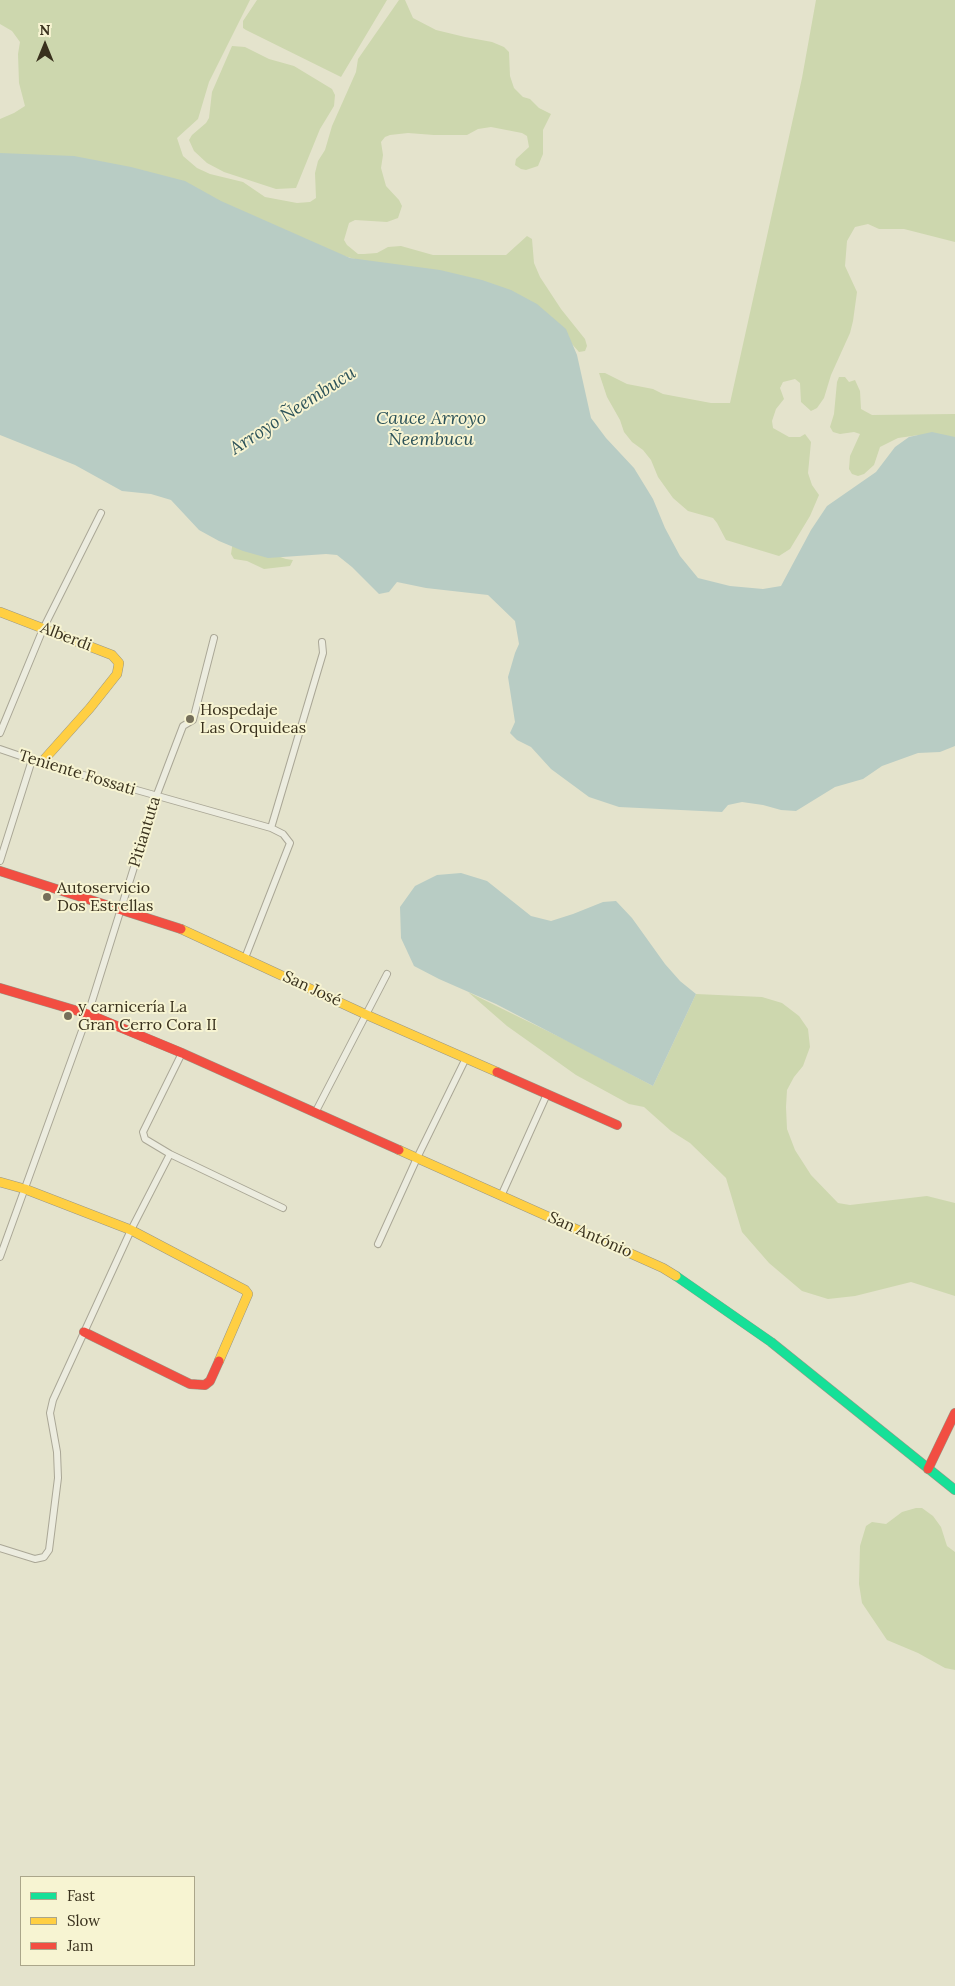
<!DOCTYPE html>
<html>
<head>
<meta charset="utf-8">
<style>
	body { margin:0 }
	#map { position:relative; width:955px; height:1986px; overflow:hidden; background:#e4e3cc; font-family:Lora,serif }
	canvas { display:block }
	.legend { position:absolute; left:20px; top:1876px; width:175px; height:90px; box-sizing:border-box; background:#f7f4d2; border:1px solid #aba68a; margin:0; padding:6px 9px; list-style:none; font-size:15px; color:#39311d }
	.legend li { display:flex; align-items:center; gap:10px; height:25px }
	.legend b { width:25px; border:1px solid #aba68a }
	.north { position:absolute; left:20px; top:20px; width:50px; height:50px; -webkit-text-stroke:4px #f7f4d2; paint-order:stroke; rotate:0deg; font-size:14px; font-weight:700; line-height:20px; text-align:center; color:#39311d }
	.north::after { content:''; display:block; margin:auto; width:18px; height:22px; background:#39311d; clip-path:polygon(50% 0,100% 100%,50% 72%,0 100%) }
</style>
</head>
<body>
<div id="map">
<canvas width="955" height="1986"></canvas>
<ul class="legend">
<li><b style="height:6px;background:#16e098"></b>Fast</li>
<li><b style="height:6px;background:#ffcf43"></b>Slow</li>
<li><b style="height:6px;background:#f24e42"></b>Jam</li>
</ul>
<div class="north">N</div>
</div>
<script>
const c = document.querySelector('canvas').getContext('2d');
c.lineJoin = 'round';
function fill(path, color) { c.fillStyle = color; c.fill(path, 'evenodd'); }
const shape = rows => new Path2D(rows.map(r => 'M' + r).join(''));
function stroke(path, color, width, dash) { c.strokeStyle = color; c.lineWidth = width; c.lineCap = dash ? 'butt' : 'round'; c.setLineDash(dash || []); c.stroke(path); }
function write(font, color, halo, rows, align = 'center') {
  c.font = font + ' Lora,serif'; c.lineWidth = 4; c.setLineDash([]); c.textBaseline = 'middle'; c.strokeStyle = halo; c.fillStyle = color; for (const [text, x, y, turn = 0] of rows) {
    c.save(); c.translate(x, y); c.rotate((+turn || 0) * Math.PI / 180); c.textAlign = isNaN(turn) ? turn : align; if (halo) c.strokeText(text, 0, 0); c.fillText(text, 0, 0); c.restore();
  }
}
fill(shape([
	[0,0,250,0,209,82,198,119,177,138,183,156,197,168,210,174,243,182,265,197,297,203,310,202,316,198,315,173,318,161,325,150,332,126,356,72,358,59,399,0,405,0,413,18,436,30,465,37,492,42,504,47,509,52,510,76,514,88,523,97,530,99,539,108,551,114,543,130,543,154,538,166,526,170,521,169,515,165,516,159,529,147,527,136,522,133,491,127,478,129,467,135,434,135,408,133,390,135,385,137,381,142,383,155,381,168,386,186,399,200,402,206,398,218,387,222,355,220,349,223,344,240,347,245,358,254,364,254,377,253,388,247,401,246,433,255,506,255,527,236,532,239,534,263,540,277,561,309,585,339,587,346,585,351,579,352,563,334,452,285,0,164,0,119,14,113,25,106,19,83,18,54,20,42,12,31,0,24],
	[257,0,387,0,341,77,246,30,243,28,243,21],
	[816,0,955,0,955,242,904,229,879,229,868,224,855,227,847,241,845,266,857,292,853,321,850,333,831,375,824,398,817,408,811,411,801,402,800,383,795,379,783,382,780,388,784,399,776,409,772,421,773,428,789,437,800,437,805,434,811,442,808,473,812,485,819,495,810,516,790,549,779,556,726,540,717,523,713,518,688,511,673,498,658,477,651,460,643,450,632,442,624,432,620,420,607,397,599,373,605,373,627,384,653,389,663,394,711,403,730,403,802,78],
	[232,46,245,47,269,59,294,66,332,89,335,95,334,106,320,129,296,188,276,189,224,172,207,163,194,151,189,140,192,135,206,123,209,118,212,92],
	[839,377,845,377,849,382,855,380,860,391,861,409,872,415,955,414,955,448,919,435,898,438,880,447,874,465,864,474,858,476,852,474,849,469,850,456,860,434,854,432,840,434,833,432,830,427,834,414,837,382],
	[233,541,286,559,293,560,290,566,264,569,247,561,234,559,231,554],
	[468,992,574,1044,653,1086,696,994,762,997,782,1003,799,1016,808,1029,810,1047,803,1066,794,1077,787,1090,786,1107,787,1129,795,1150,811,1175,838,1203,850,1205,927,1196,955,1203,955,1296,911,1282,855,1296,828,1299,802,1291,769,1263,742,1232,726,1178,690,1143,671,1131,644,1107,629,1104,576,1075,507,1026],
	[916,1508,922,1508,933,1516,941,1527,947,1546,955,1552,955,1670,945,1668,918,1653,887,1640,862,1603,859,1584,860,1546,866,1526,872,1522,886,1524,902,1512]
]), '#cdd7ae');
fill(shape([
	[0,153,74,156,131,167,185,181,221,201,350,258,440,270,482,280,511,290,537,304,566,329,577,355,591,418,606,438,634,468,653,499,665,528,680,556,698,578,730,586,763,589,781,586,811,530,827,506,876,472,895,447,909,437,932,432,955,437,955,746,940,752,918,753,882,766,863,779,835,787,796,811,781,810,763,805,742,802,728,805,722,812,619,807,589,797,551,769,531,747,517,740,510,733,515,722,508,677,515,653,519,644,515,621,488,595,426,588,397,582,389,592,379,594,352,567,337,555,326,554,268,558,243,551,219,541,199,530,171,500,151,494,122,491,75,465,0,435],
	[461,873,487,881,531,916,551,921,573,914,603,902,616,901,632,918,665,964,680,981,696,994,653,1086,496,1004,439,979,414,966,401,938,400,907,415,886,437,875]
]), '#b8ccc4');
const street = shape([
	[0,733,43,629,101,513],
	[0,749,41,763,271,828],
	[0,861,32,760],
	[245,958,290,843,283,834,271,828,323,653,322,642],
	[182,1053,143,1132,145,1139,170,1154,283,1208],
	[315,1113,387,974],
	[502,1194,547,1094],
	[378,1244,417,1158,466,1058],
	[0,1257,88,1014,156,797,183,726,193,720,214,638],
	[0,1548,35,1559,44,1557,49,1550,58,1478,57,1452,50,1413,53,1400,131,1230,170,1154]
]);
const fast = shape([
	[676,1276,771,1342,955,1490]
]);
const slow = shape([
	[0,612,112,655,119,663,117,674,90,708,41,763],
	[181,929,367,1015,497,1072],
	[399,1150,663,1268,676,1276],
	[0,1182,25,1189,131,1230,245,1290,248,1294,219,1361]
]);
const jam = shape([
	[0,871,181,929],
	[0,988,88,1014,182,1053,399,1150],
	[497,1072,617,1125],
	[84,1332,190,1384,205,1385,210,1381,219,1361],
	[928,1469,955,1413]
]);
stroke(street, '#aaa796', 8);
stroke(fast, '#999786', 10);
stroke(slow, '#999786', 10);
stroke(jam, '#999786', 10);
stroke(street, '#ececdf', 6);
stroke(fast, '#16e098', 9);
stroke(slow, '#ffcf43', 9);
stroke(jam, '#f24e42', 9);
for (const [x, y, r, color] of [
	[190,719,5,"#756f5a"],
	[47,897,5,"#756f5a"],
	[68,1016,5,"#756f5a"]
]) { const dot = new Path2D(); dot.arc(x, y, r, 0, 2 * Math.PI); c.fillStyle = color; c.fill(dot); stroke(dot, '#f7f4d2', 2); }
write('16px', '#39311d', '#f7f4d2', [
	["Alberdi",66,637,21],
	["Teniente Fossati",77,773,17],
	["Pitiantuta",145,832,-73],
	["San José",312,989,25],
	["San António",590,1235,24]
]);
write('16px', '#39311d', '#f7f4d2', [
	["Hospedaje",200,710],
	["Las Orquideas",200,728],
	["Autoservicio",57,888],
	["Dos Estrellas",57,906],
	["y carnicería La",78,1007],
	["Gran Cerro Cora II",78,1025]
], 'left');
write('italic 18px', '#2c5259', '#f7f4d2', [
	["Arroyo Ñeembucu",293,411,-33],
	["Cauce Arroyo",431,419],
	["Ñeembucu",431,440]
]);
</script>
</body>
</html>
